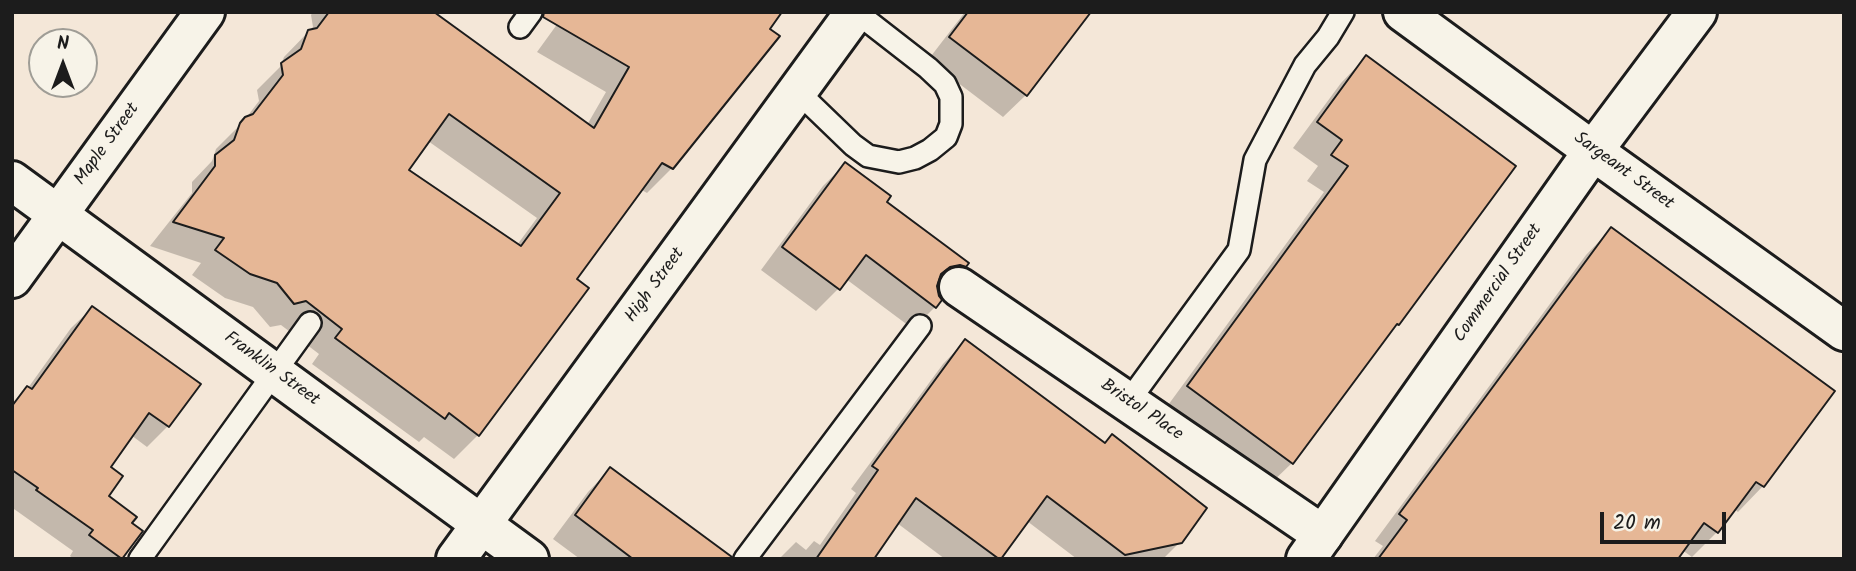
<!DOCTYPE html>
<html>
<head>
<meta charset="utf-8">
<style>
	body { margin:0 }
	#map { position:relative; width:1856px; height:571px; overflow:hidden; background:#f4e7d8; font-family:Kalam,sans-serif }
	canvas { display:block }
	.frame { position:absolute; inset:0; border:14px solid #1c1c1c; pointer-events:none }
	.north { position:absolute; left:28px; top:28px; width:70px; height:70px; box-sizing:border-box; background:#f7f3e8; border:2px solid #9f9d96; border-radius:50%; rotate:0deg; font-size:19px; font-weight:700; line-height:28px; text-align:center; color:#1c1c1c }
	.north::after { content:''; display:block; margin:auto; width:24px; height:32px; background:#1c1c1c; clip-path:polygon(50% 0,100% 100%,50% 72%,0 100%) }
	.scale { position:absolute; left:1600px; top:512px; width:126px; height:32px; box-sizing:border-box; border:4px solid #1c1c1c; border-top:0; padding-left:9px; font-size:21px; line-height:24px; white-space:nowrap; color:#1c1c1c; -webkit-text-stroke:5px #f7f3e8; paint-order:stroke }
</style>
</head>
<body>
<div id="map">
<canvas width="1856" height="571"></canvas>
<div class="frame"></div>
<div class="north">N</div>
<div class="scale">20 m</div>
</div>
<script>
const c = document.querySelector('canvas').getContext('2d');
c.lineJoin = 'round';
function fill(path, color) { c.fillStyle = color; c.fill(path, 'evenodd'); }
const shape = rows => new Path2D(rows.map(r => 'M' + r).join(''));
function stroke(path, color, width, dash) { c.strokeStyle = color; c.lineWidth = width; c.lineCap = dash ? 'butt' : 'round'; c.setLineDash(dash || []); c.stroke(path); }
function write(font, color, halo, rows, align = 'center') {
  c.font = font + ' Kalam,sans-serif'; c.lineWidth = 6; c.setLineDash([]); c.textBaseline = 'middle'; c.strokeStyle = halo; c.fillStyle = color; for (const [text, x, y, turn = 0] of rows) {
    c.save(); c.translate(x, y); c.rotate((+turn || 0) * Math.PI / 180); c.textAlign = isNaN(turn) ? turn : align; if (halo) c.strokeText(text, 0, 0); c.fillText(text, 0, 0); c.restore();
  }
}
fill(shape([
	[313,12,431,12,587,125,606,92,537,52,566,12,780,12,672,168,647,193,640,189,575,280,478,435,454,459,424,437,419,442,312,364,319,354,281,325,270,327,253,307,225,298,192,275,201,263,150,246,192,193,192,182,212,161,216,149,243,122,259,101,257,90,280,67,284,57,313,27,311,15],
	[428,141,537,218,517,245,407,171],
	[965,12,1089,12,1026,95,1003,117,928,60],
	[1366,57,1398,324,1385,336,1292,463,1266,488,1163,412,1324,192,1307,181,1318,166,1293,148,1341,83],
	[845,164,884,202,965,266,942,288,936,287,935,307,913,329,846,279,838,289,816,311,761,270,823,186],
	[1611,229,1763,486,1738,512,1734,509,1717,532,1692,557,1682,550,1520,559,1373,559,1383,546,1375,541,1586,255],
	[92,308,168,426,147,447,131,435,108,467,107,496,130,523,141,531,119,559,74,559,70,556,73,551,14,509,12,512,12,403,28,388,71,328],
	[965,341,1180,542,1163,559,1077,559,1027,521,998,559,945,559,897,523,872,559,779,559,796,542,806,550,814,541,820,545,856,493,851,489,943,364],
	[610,469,731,559,580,559,553,539,588,492]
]), '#0003');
const building = shape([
	[329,12,434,12,594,128,629,67,543,17,544,12,782,12,770,29,780,36,673,169,662,163,577,279,589,288,479,436,449,413,445,419,335,338,342,329,306,301,294,304,277,283,250,274,215,250,224,238,173,222,215,166,215,155,234,140,240,123,245,117,253,114,283,75,281,63,301,49,308,30,317,28,329,12],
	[449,114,560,193,521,246,409,170,449,114],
	[968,12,1091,12,1027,96,949,37,968,12],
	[1366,55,1516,166,1399,325,1397,324,1293,464,1187,386,1348,166,1331,155,1342,140,1317,122,1366,55],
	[845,162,891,196,887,202,969,263,966,267,960,265,950,267,941,274,937,286,939,296,942,300,936,308,866,255,840,290,782,247,845,162],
	[1611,227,1835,391,1764,487,1756,482,1718,533,1704,523,1678,559,1378,559,1407,520,1399,514,1611,227],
	[92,306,201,384,169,427,149,413,111,467,123,476,109,496,137,517,132,523,143,531,122,559,89,535,93,530,36,490,38,488,12,470,12,406,27,386,32,389,92,306],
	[965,339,1105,443,1112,434,1207,508,1182,543,1125,555,1047,496,1001,559,999,559,916,498,874,559,816,559,878,470,872,466,965,339],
	[610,467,732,557,732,559,633,559,575,515,610,467]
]);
fill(building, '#e6b796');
stroke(building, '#1c1c1c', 2);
const lane = shape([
	[520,27,531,12],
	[797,91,853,145,868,156,899,162,915,158,930,150,946,137,951,124,951,97,945,84,928,68,856,12],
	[1128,402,1239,250,1255,160,1305,65,1328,37,1343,12],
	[140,559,310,323],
	[745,559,920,326]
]);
const street = shape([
	[12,181,529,559],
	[959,287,1323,535]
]);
const secondary = shape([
	[1403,12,1593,151,1844,331],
	[12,278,205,12],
	[456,559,855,12],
	[1306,559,1593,151,1697,12]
]);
stroke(lane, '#1c1c1c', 26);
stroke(street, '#1c1c1c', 44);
stroke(secondary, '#1c1c1c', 44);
stroke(lane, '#f7f3e8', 21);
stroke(street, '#f7f3e8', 38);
stroke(secondary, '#f7f3e8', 38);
write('18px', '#1c1c1c', '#f7f3e8', [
	["Maple Street",108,145,-54],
	["Sargeant Street",1623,172,36],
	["Commercial Street",1499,284,-55],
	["High Street",656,286,-54],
	["Franklin Street",271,370,36],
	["Bristol Place",1141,411,34]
]);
</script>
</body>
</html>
